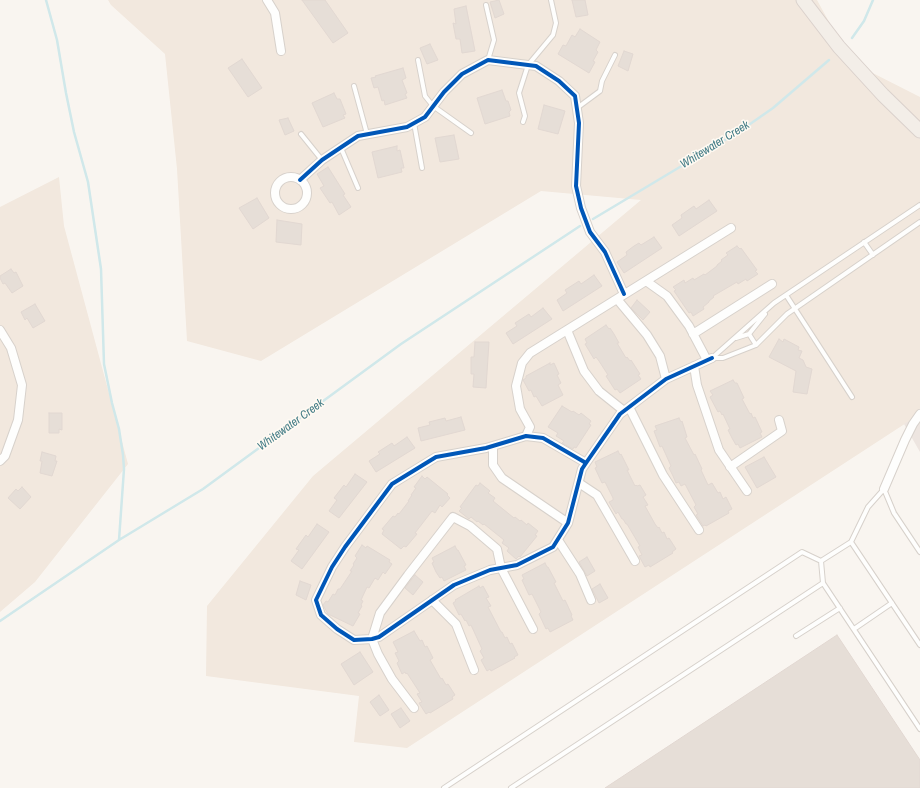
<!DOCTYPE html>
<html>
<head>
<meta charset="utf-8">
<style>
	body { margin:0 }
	canvas { display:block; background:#f9f5f0 }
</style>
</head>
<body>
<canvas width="920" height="788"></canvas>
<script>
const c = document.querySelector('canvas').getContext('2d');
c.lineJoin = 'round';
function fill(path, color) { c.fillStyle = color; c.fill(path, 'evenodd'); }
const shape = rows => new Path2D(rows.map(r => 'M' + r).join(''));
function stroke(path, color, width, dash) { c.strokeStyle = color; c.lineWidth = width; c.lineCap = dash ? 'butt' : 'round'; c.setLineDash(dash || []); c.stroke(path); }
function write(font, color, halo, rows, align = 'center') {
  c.font = font + ' "Archivo Narrow",sans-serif'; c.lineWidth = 3; c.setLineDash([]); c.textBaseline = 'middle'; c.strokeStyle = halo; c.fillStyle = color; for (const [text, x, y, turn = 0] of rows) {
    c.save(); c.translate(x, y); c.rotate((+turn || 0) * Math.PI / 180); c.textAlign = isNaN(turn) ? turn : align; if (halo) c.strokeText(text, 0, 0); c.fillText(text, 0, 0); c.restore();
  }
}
fill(shape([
	[108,0,817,0,851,62,920,97,920,414,407,748,354,742,359,696,206,676,207,606,313,476,641,200,541,191,261,361,187,341,177,169,165,54,111,5],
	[59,177,64,226,128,464,35,582,0,612,0,207]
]), '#f2e8de');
fill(shape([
	[920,414,920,452,904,424]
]), '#ede5e0');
stroke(shape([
	[46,0,57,40,66,93,74,132,88,182,101,269,104,364,112,403,119,429,123,455,124,469,119,540],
	[852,38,864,21,873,0],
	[593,219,740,131,773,108,829,60],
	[0,621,119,540,203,489,401,344,580,226]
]), '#d0e8ea', 2.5);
const building = shape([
	[302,0,325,0,348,33,333,43,302,0],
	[499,0,504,14,495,18,490,2,499,0],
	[572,0,585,0,588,15,576,17,572,0],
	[466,6,475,51,462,53,460,39,456,39,453,23,456,24,454,9,466,6],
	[580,29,600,42,596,50,598,52,593,61,595,62,589,73,558,54,563,45,566,46,572,35,575,37,580,29],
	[430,44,438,60,427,64,420,48,430,44],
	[624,51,633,54,628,71,618,66,624,51],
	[242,59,262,88,248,97,228,68,242,59],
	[403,68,406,78,402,80,407,93,405,94,407,98,385,105,384,100,382,101,378,87,374,88,371,78,376,77,375,76,403,68],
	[502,90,506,101,508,101,511,110,509,112,510,116,485,124,477,98,502,90],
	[334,93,337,99,340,99,346,114,343,115,345,118,323,127,312,103,334,93],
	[544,105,565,111,558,134,538,129,544,105],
	[288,118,294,131,285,135,279,120,288,118],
	[454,135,459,159,440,162,435,138,454,135],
	[397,146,397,151,400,150,404,168,401,168,402,172,378,178,372,152,397,146],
	[328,167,345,194,343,195,351,207,339,215,332,202,330,203,320,188,324,186,317,174,328,167],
	[257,198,269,218,253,229,239,208,257,198],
	[709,200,717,211,679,236,672,225,682,218,681,215,694,206,696,209,709,200],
	[277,220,302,224,301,245,276,242,277,220],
	[654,237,662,248,624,273,617,262,627,255,626,252,634,246,639,243,641,245,654,237],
	[737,246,740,249,741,248,757,270,755,271,758,274,747,281,746,279,738,284,737,282,713,296,714,297,709,301,709,302,703,307,704,309,693,316,691,312,689,313,674,291,676,290,673,287,684,280,685,283,693,278,694,280,704,274,705,275,717,266,717,265,722,261,721,260,728,255,726,253,737,246],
	[11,269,14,273,16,272,23,286,12,293,5,283,3,284,0,278,0,276,11,269],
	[594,275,602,286,563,311,557,300,567,293,565,290,579,281,581,284,594,275],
	[637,300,650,312,643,320,631,308,637,300],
	[35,304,45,321,33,328,27,318,25,320,21,312,35,304],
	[543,308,552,319,513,344,506,333,517,326,515,323,529,314,531,317,543,308],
	[606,325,609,329,610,328,614,334,619,343,617,343,626,358,627,357,630,361,631,360,640,374,638,375,641,379,620,393,617,389,615,390,606,376,608,375,599,361,596,357,594,359,585,344,587,343,585,339,606,325],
	[779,339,783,342,784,339,799,347,798,350,802,351,799,358,803,360,806,367,812,369,807,394,793,392,796,371,769,357,779,339],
	[475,342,489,342,486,388,473,387,474,374,471,374,471,357,474,357,475,342],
	[550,363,550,365,554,363,559,374,557,375,561,383,558,385,563,395,542,406,536,396,534,397,531,390,529,391,523,380,526,378,526,376,550,363],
	[733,380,735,383,737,383,744,398,742,399,750,414,751,413,753,418,755,417,762,432,760,433,762,437,740,448,738,444,736,445,732,438,728,430,730,429,723,414,722,415,720,411,718,412,710,397,713,395,710,391,733,380],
	[562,406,572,412,573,411,579,415,581,413,591,421,589,424,591,425,576,448,574,447,573,449,562,443,564,441,556,436,558,433,548,427,562,406],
	[49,413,62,413,62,430,59,429,59,433,49,433,49,413],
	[461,417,465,430,421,441,418,428,430,425,429,422,445,418,446,421,461,417],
	[679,418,681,422,682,421,687,437,685,438,694,455,695,454,702,469,701,470,708,485,712,483,718,493,720,492,723,499,726,497,732,509,728,511,729,513,706,526,705,525,703,526,696,515,698,514,694,507,696,505,685,484,681,486,679,482,676,483,673,476,669,468,671,466,662,446,660,447,654,431,657,430,655,426,679,418],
	[407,437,415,448,376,472,369,461,380,454,378,452,392,443,394,446,407,437],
	[618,451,620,455,621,454,629,470,627,470,635,486,636,485,637,486,640,485,646,495,643,497,648,505,645,506,655,524,658,528,659,527,662,533,664,532,667,539,669,538,676,549,672,552,673,553,650,567,649,565,645,567,639,556,642,555,638,547,640,546,627,524,626,524,623,519,622,519,618,512,616,514,609,502,613,500,613,498,605,482,602,483,595,468,597,467,595,462,618,451],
	[42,452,56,456,55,461,57,461,52,476,40,473,42,461,40,461,42,452],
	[764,457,776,477,757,488,745,467,764,457],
	[355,474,367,482,339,518,329,511,337,500,334,498,344,485,346,487,355,474],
	[422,476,425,479,427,477,448,494,447,495,450,498,442,507,440,505,435,513,432,511,415,533,417,534,406,547,404,546,401,549,382,534,384,530,382,529,393,516,395,517,398,513,399,514,409,501,408,501,412,495,411,495,416,488,414,487,422,476],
	[480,483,490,491,488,493,495,498,493,501,514,518,515,517,520,521,521,520,527,525,528,523,538,531,535,535,537,536,520,557,519,556,516,559,507,551,509,548,502,543,504,540,484,524,483,525,478,521,477,522,471,517,469,519,459,511,462,508,460,507,476,485,478,486,480,483],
	[22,487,31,497,20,509,8,498,16,489,18,491,22,487],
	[317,524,329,532,302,569,291,561,299,550,296,549,306,535,308,537,317,524],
	[362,545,366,548,367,546,390,560,389,562,392,564,385,574,383,572,378,580,375,578,369,588,367,587,361,600,363,601,361,605,362,606,358,613,360,614,353,626,328,614,323,605,326,601,328,602,333,594,335,595,338,589,340,589,352,571,350,571,354,565,353,564,357,558,355,556,362,545],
	[455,546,457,550,458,550,466,565,464,566,466,570,444,581,442,577,440,578,436,572,432,563,434,562,432,558,455,546],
	[587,557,595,571,587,576,579,562,587,557],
	[545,563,547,567,548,567,556,582,554,583,563,601,565,600,572,615,571,616,573,620,550,632,548,628,546,629,539,614,541,612,532,594,529,595,522,580,524,579,522,575,545,563],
	[415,575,423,582,413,595,405,588,415,575],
	[300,581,311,585,306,600,296,595,300,581],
	[600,584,608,598,599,603,592,589,600,584],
	[479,586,480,588,483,586,489,597,486,598,491,606,488,607,501,632,502,632,505,638,507,637,510,644,512,643,518,655,514,657,515,658,491,671,490,669,487,671,481,660,484,658,480,651,482,649,471,625,469,626,466,620,465,621,461,614,459,615,453,603,456,601,455,600,479,586],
	[414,631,420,641,422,640,425,647,427,646,433,658,430,660,441,679,442,678,446,685,448,684,455,695,452,697,453,699,430,713,429,712,426,714,419,703,422,702,417,694,420,693,407,673,406,674,405,672,402,674,397,663,399,661,395,653,398,652,393,642,414,631],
	[837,635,920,760,920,788,605,788,837,635],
	[360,652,373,672,354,685,341,664,360,652],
	[379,695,389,710,380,716,370,702,379,695],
	[401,708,410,721,400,728,391,714,401,708]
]);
fill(building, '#e6ded7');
stroke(building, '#e2d8d2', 1);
const service = shape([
	[486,5,494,40,488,60],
	[418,60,425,96,433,106,471,133],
	[354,86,367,134],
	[577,108,600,91,602,81,615,55],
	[523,122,525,116,519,93,528,65,553,35,556,23,551,0],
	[414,123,422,168],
	[301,134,322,160],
	[341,148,358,188],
	[864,242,873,255],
	[786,295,852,397],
	[749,334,756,345],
	[736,338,749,334,765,314],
	[712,358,774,303,920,205],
	[712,358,723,358,756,345,787,314,920,222],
	[851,542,920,645],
	[823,583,920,729],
	[854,629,892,603],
	[796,636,840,608],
	[444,788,802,552,821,561,851,542,868,507,884,489,894,513,920,552],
	[511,788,823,583,821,561]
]);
const minor = shape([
	[267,0,275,13,281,51],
	'275 193a16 16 0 1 1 32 0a16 16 0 1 1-32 0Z',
	[300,180,322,160,358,136,407,127,425,117,444,92,462,74,488,60,536,66,559,81,575,96,579,123,576,186,581,208,590,232,605,252,624,294],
	[646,281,667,296,689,326,707,360],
	[617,299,647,335,660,356,666,379],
	[0,330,11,348,22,385,18,420,5,456,0,461],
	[567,330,584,371,599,391,624,411],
	[693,334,772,284],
	[694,366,697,385,719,450,747,491],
	[629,407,663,475,699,530],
	[526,436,530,427,520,409,516,386,522,363,530,353,731,228],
	[493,446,493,465,502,478,568,523],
	[586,463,543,438,526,436,486,448,436,457,392,484,345,547,332,567,316,600,321,615,337,629,354,640,372,639,379,637,454,585,490,570,517,565,553,547,568,523,582,469,586,463,620,414,666,379,712,358],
	[730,467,782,431,779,420],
	[579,483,597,495,635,561],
	[884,489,905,440,913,424,920,414],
	[558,540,580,574,591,600],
	[432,600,456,624,474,670],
	[414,708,392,679,378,654,372,639,380,613,408,575,453,517,470,526,497,549,501,568,533,629]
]);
const primary = shape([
	[803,0,839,47,883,95,920,131]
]);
stroke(service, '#d7d1cb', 6);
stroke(minor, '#d7d1cb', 10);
stroke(primary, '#dad1cc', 15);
stroke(service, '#fefefd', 4);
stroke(minor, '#fefefd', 8);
stroke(primary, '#f3eee8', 13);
stroke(shape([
	[300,180,322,160,358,136,407,127,425,117,444,92,462,74,488,60,536,66,559,81,575,96,579,123,576,186,581,208,590,232,605,252,624,294],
	[586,463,543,438,526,436,486,448,436,457,392,484,345,547,332,567,316,600,321,615,337,629,354,640,372,639,379,637,454,585,490,570,517,565,553,547,568,523,582,469,586,463,620,414,666,379,712,358]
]), '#0057b8', 4);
write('italic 12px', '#437c86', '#fffaf3', [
	["Whitewater Creek",715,145,-32],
	["Whitewater Creek",291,425,-36]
]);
</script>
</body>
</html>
